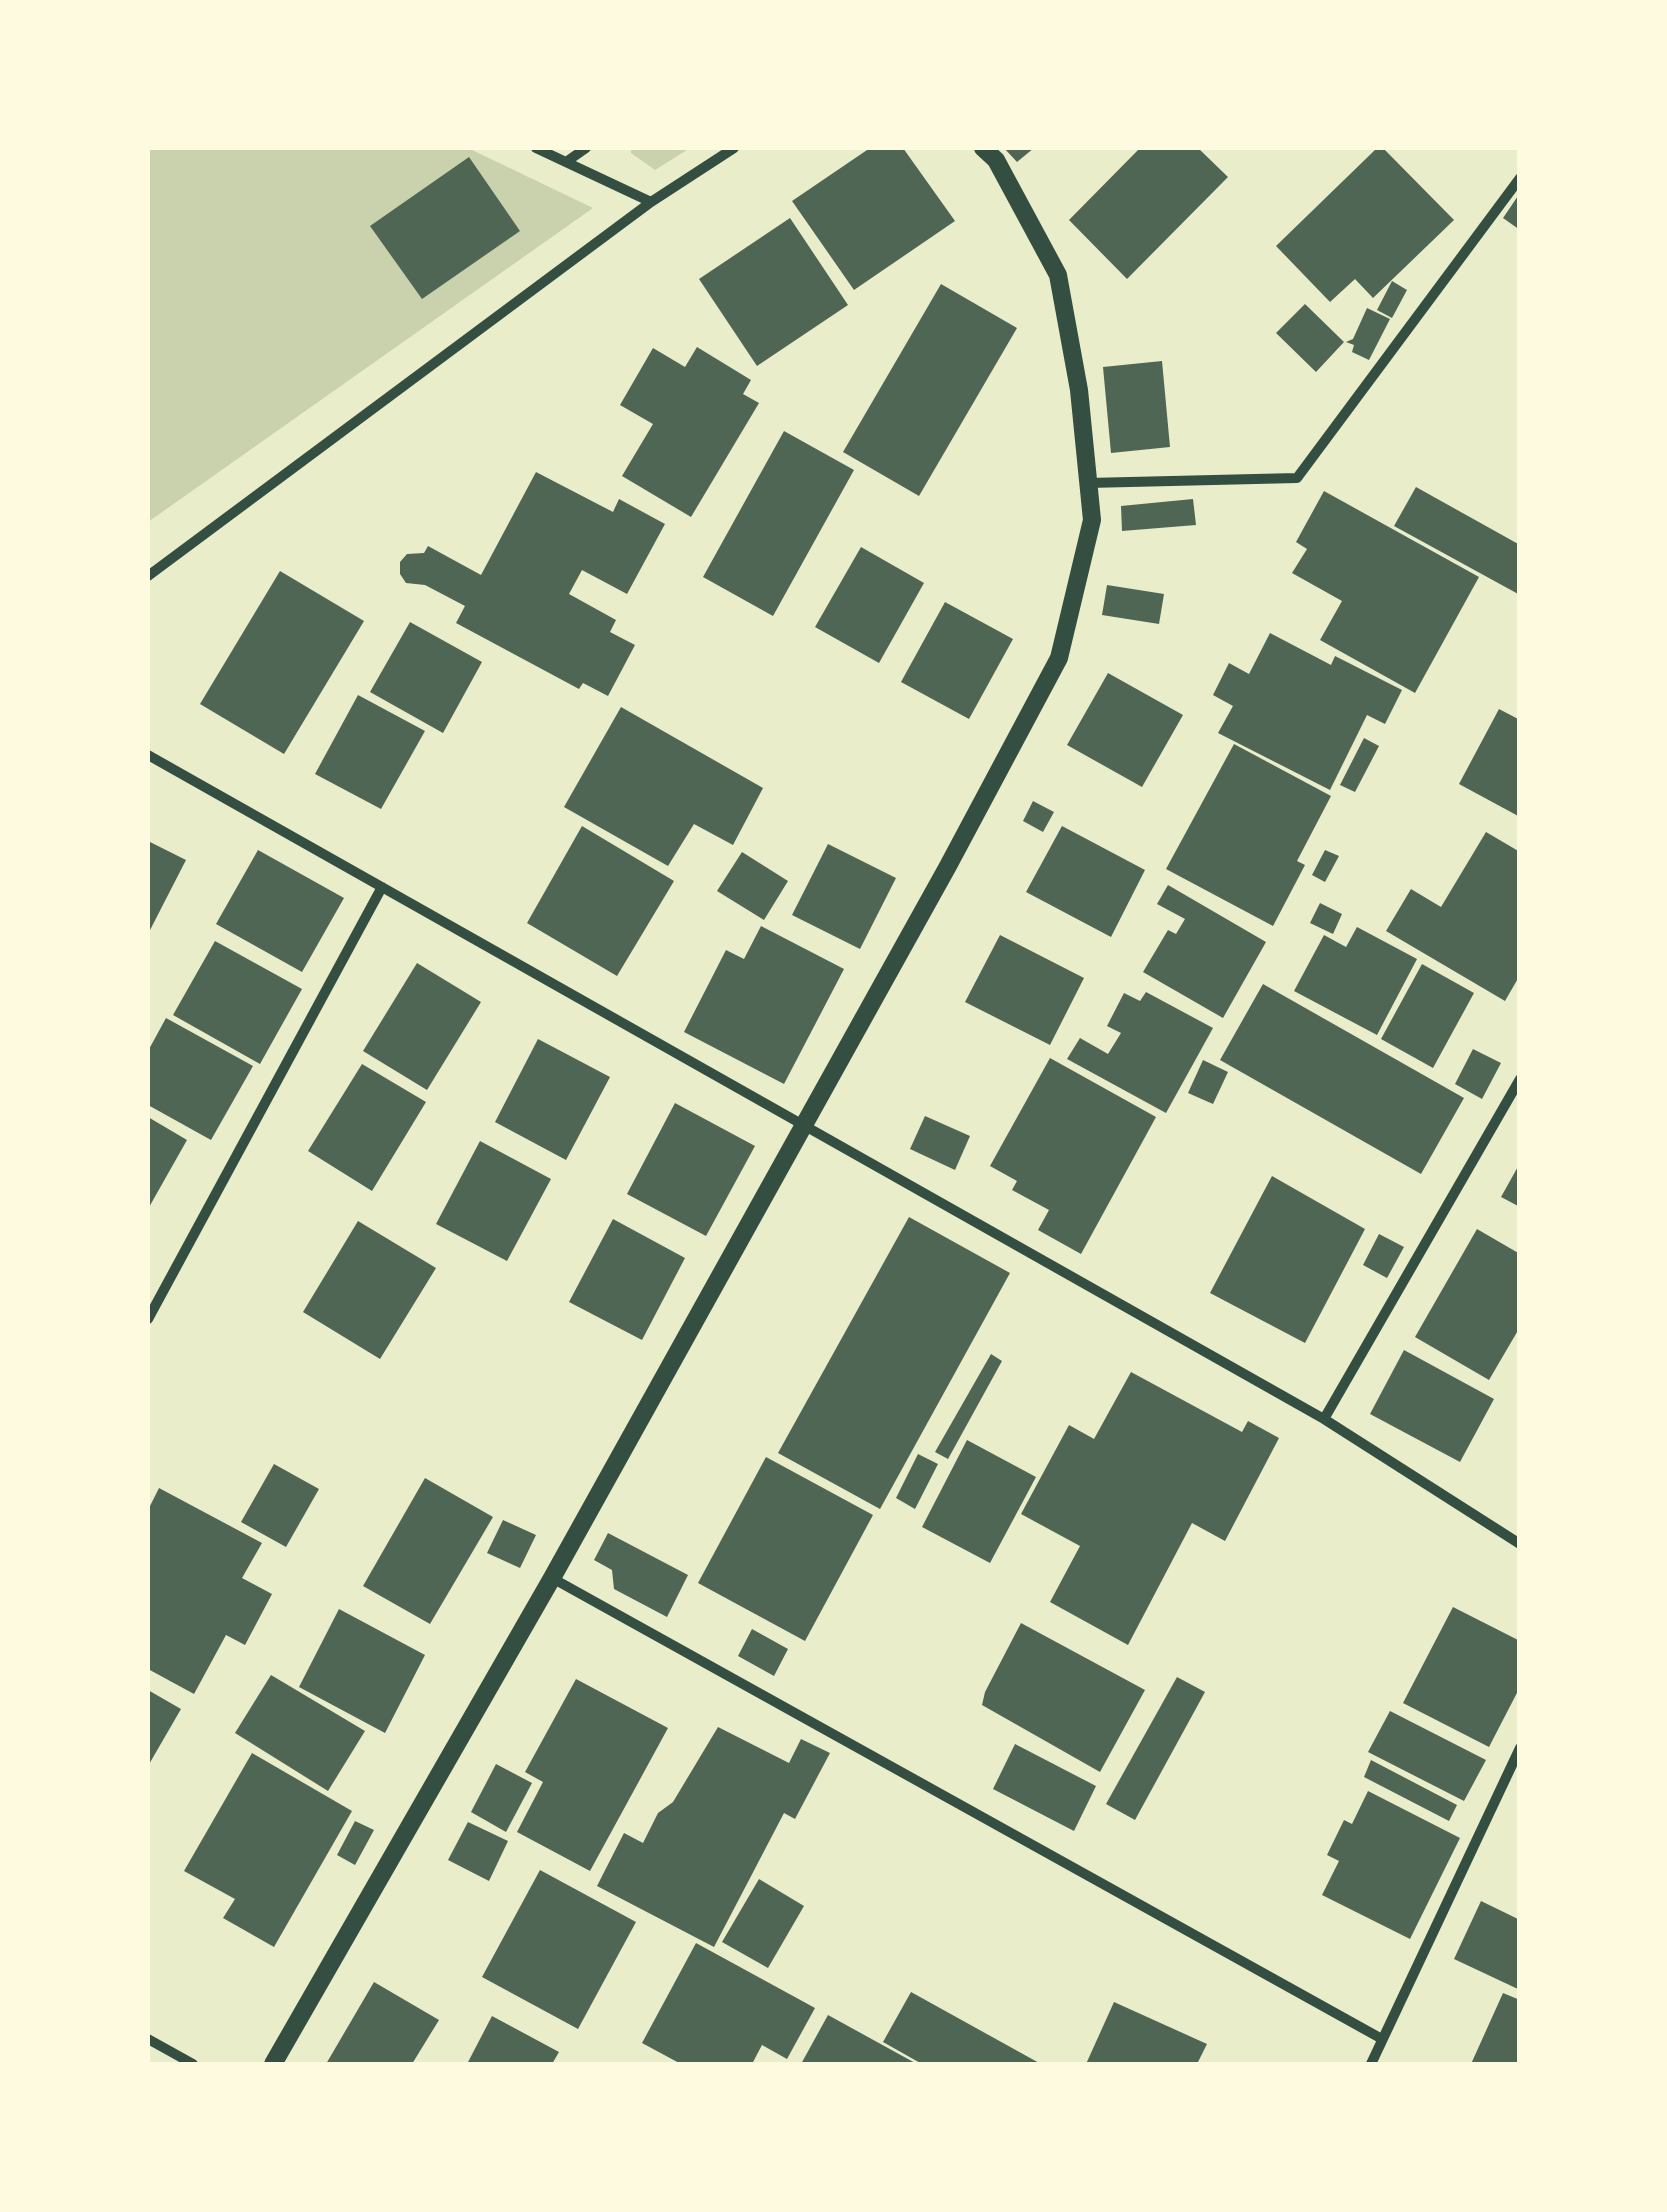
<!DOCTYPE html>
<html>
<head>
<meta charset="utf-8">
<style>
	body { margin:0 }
	#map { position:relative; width:1667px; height:2212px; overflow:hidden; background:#e9edc9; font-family:Poppins,sans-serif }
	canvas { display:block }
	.frame { position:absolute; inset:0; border:150px solid #fefae0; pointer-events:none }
</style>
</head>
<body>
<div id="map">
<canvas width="1667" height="2212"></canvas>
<div class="frame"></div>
</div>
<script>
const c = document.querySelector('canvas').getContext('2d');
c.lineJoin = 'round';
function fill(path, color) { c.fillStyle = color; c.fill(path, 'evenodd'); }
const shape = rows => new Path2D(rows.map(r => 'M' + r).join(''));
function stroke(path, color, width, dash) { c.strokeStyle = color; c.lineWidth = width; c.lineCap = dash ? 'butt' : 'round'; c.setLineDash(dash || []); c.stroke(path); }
fill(shape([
	[148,148,468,148,593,208,148,522],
	[631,148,690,148,655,170,631,153]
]), '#cad2ad');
fill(shape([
	[870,148,903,148,955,221,854,290,792,201],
	[1004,148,1034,148,1017,162],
	[1140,148,1198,148,1228,177,1127,279,1069,220],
	[1377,148,1383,148,1454,220,1373,298,1355,279,1330,302,1276,246],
	[469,157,520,231,422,299,370,226],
	[1520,193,1520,230,1503,218],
	[790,218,848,305,757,366,699,279],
	[1392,281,1407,290,1392,318,1377,310],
	[941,284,1017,328,919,496,843,452],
	[1305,304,1344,342,1316,372,1276,333],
	[1367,308,1390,319,1369,360,1352,352,1354,345,1346,342,1353,339],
	[697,347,751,380,743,394,759,403,691,517,622,476,653,424,620,405,653,348,685,367],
	[1162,361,1170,447,1111,453,1103,367],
	[784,431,854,470,773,616,703,577],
	[536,472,613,512,619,499,665,524,627,594,582,570,569,594,616,620,610,632,635,645,608,696,583,683,579,689,456,623,465,606,425,585,406,583,400,574,400,562,407,554,424,553,428,546,481,575],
	[1416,487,1520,545,1520,595,1394,526],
	[1324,491,1479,577,1415,693,1320,640,1342,601,1292,573,1307,549,1296,542],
	[1193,499,1196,525,1122,531,1121,506],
	[861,547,924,583,879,663,815,627],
	[280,571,364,621,284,754,200,704],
	[1107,585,1164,594,1159,624,1102,615],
	[945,602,1013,639,969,719,901,682],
	[410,622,482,662,443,733,370,692],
	[1270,633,1331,665,1335,656,1402,690,1385,724,1367,715,1330,790,1218,733,1233,706,1213,695,1229,663,1249,674],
	[1108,673,1183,715,1142,787,1067,745],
	[358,695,425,731,381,809,315,774],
	[621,707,763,788,733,845,694,824,668,866,564,807],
	[1499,709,1520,720,1520,817,1459,784],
	[1364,738,1379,746,1355,792,1340,785],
	[1234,744,1331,796,1297,861,1305,865,1273,926,1166,869],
	[1033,801,1054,812,1043,832,1023,821],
	[582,826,674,881,617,976,527,923],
	[1062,826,1145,870,1111,937,1026,892],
	[1486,832,1520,852,1520,975,1505,1001,1386,931,1411,889,1441,907],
	[148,841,186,860,148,934],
	[828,844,896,878,860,949,792,915],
	[258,850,344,898,302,972,216,924],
	[1325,850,1339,856,1325,882,1312,875],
	[742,852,788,881,764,920,717,891],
	[1168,885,1266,942,1223,1018,1143,972,1168,930,1176,934,1185,919,1157,904],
	[1320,903,1342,914,1333,934,1310,923],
	[761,926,844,969,784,1084,684,1032,726,950,744,959],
	[1357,927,1417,959,1377,1035,1294,991,1324,935,1346,947],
	[1000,935,1084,978,1050,1045,965,1002],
	[215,941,302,989,260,1064,173,1015],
	[417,963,481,1002,427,1090,363,1051],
	[1422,964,1474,993,1433,1068,1381,1039],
	[1263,984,1464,1098,1421,1174,1220,1060],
	[1146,992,1213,1028,1166,1113,1067,1059,1080,1038,1108,1054,1121,1033,1107,1026,1124,993,1140,1001],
	[166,1018,253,1066,211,1140,148,1105,148,1051],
	[538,1039,610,1077,566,1160,495,1122],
	[1473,1049,1501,1063,1482,1099,1455,1084],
	[1050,1058,1156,1117,1081,1254,1038,1230,1049,1210,1012,1190,1017,1181,990,1166],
	[1203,1060,1228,1072,1213,1104,1188,1093],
	[362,1064,426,1102,372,1191,308,1151],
	[675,1103,755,1146,706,1236,627,1194],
	[925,1116,970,1136,955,1170,910,1149],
	[148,1117,187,1140,148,1209],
	[480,1141,551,1179,507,1261,436,1224],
	[1520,1163,1520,1207,1501,1197],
	[1272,1176,1365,1229,1305,1343,1210,1293],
	[909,1217,1010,1273,880,1509,778,1453],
	[613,1219,685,1258,642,1340,569,1302],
	[358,1221,436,1268,380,1359,303,1312],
	[1477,1229,1520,1254,1520,1327,1489,1380,1415,1337],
	[1379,1234,1404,1247,1387,1278,1363,1265],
	[1404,1350,1494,1399,1460,1462,1370,1414],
	[991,1354,1002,1361,948,1459,935,1452],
	[1131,1372,1242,1432,1248,1421,1279,1438,1225,1541,1192,1523,1128,1645,1050,1602,1080,1546,1021,1514,1069,1425,1094,1439],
	[967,1440,1036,1477,990,1563,922,1527],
	[918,1454,938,1464,915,1509,896,1498],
	[766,1457,873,1515,805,1641,698,1583],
	[274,1464,319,1489,286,1547,241,1522],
	[425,1478,493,1517,430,1624,363,1586],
	[159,1488,262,1543,242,1578,272,1594,245,1645,226,1635,194,1694,148,1669,148,1510],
	[503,1520,536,1535,520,1568,487,1553],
	[608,1533,688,1575,667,1617,614,1589,612,1570,594,1560],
	[1453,1607,1520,1641,1520,1687,1489,1747,1403,1703],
	[339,1609,425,1655,385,1733,299,1687],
	[1021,1623,1145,1690,1100,1772,982,1705,985,1692],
	[752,1629,788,1649,774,1676,738,1656],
	[271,1675,365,1731,328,1791,235,1733],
	[1177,1677,1205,1692,1135,1820,1106,1804],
	[576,1679,668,1728,590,1871,517,1832,543,1782,525,1772],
	[148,1690,181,1709,148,1766],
	[1390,1711,1486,1760,1464,1801,1368,1752],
	[718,1727,789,1763,801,1739,830,1753,795,1819,784,1813,714,1947,597,1886,624,1833,643,1843,658,1813,673,1802],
	[1015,1744,1096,1786,1074,1831,993,1789],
	[252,1753,352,1811,274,1947,223,1918,235,1899,184,1871],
	[1371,1760,1457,1805,1449,1821,1364,1777],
	[496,1764,532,1783,506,1832,471,1812],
	[1368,1791,1460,1838,1410,1939,1322,1895,1339,1861,1327,1855,1344,1820,1352,1824],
	[355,1821,374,1830,355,1865,337,1855],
	[468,1822,508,1841,489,1881,448,1860],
	[540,1870,636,1922,578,2029,482,1977],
	[759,1879,804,1906,768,1968,722,1942],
	[1481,1901,1520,1920,1520,1990,1454,1959],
	[696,1943,815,2008,787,2059,762,2045,752,2064,681,2064,642,2043],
	[374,1982,439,2020,412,2064,326,2064],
	[911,1992,1041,2064,922,2064,883,2042],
	[1503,1993,1520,2000,1520,2064,1471,2064],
	[1114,2002,1207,2044,1197,2064,1086,2064],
	[828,2015,917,2064,801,2064],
	[492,2016,559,2052,552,2064,467,2064]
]), '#4f6655');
stroke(shape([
	[536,148,651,202],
	[566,162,586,148],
	[1088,483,1297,478,1520,178],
	[148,576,651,202,734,148],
	[148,755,1324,1419,1520,1544],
	[148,1319,382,887],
	[1324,1419,1520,1079],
	[552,1578,1382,2039],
	[148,2039,193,2064],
	[1371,2064,1520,1748]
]), '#344e41', 10);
stroke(shape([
	[273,2064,552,1578,948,866,1059,658,1092,520,1079,390,1058,275,996,160,983,148]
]), '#344e41', 18);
</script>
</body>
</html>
